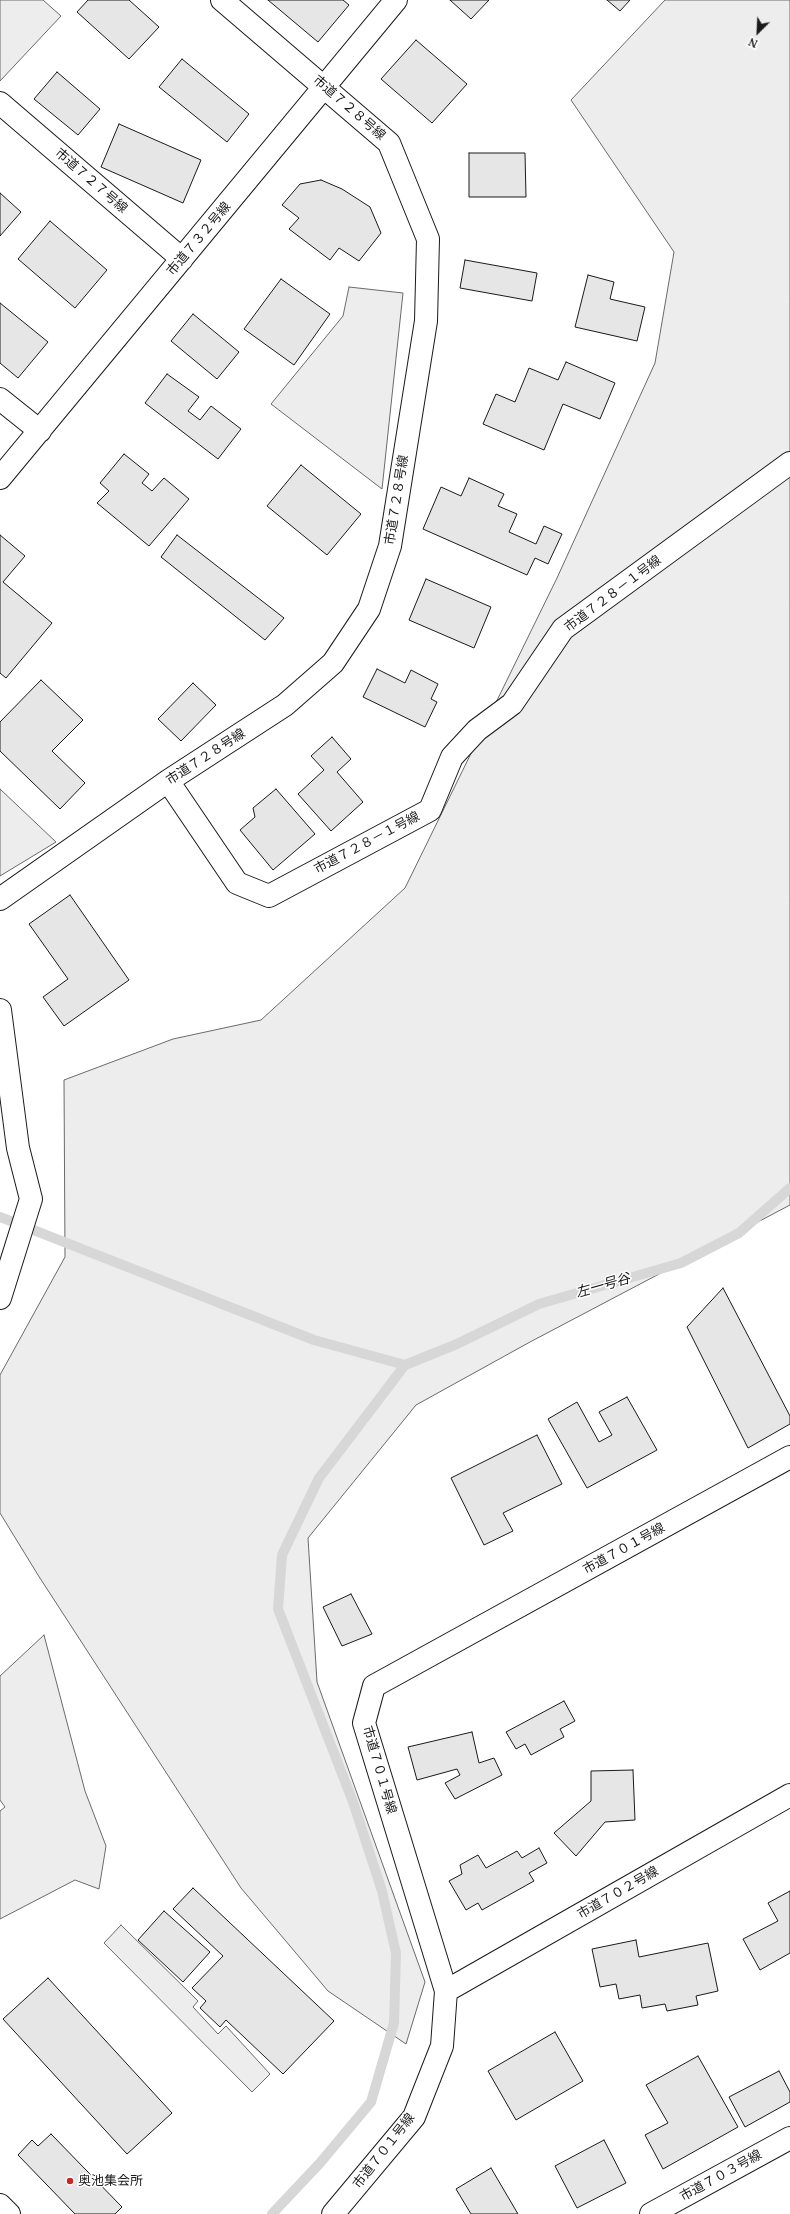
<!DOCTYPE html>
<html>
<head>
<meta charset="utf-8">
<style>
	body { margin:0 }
	#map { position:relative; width:790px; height:2214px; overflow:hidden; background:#fff; font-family:"Noto Serif",serif }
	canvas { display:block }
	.north { position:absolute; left:738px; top:12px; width:40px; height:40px; -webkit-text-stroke:3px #fff; paint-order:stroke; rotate:204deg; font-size:11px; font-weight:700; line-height:16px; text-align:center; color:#1a1a1a }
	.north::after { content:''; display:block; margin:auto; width:14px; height:18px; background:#1a1a1a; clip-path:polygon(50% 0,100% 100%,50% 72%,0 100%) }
</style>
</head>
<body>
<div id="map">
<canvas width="790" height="2214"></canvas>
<div class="north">N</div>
</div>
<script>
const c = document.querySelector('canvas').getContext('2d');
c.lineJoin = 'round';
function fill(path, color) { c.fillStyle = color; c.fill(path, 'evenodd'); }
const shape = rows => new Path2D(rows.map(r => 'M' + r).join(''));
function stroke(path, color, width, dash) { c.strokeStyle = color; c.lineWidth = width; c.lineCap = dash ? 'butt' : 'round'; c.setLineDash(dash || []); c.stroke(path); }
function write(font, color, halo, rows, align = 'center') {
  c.font = font + ' "Noto Serif","Noto Sans JP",serif'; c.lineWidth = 3; c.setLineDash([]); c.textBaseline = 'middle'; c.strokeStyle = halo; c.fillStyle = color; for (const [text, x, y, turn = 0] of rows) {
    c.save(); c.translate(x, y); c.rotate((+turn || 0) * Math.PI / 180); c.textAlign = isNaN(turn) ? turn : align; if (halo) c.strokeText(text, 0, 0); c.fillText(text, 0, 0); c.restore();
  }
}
const built = shape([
	[0,0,43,0,61,16,0,81,0,0],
	[665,0,790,0,790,1205,530,1342,416,1405,308,1538,317,1682,425,1982,406,2044,328,1991,241,1888,38,1575,0,1513,0,1375,65,1257,64,1080,173,1039,261,1020,405,888,557,578,655,363,674,252,571,100,665,0],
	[349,287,403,293,382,489,271,404,343,316,349,287],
	[0,789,56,842,0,876,0,789],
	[44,1635,85,1791,106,1846,99,1889,75,1880,0,1919,0,1811,5,1807,0,1800,0,1676,44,1635],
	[121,1925,198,2001,193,2007,218,2034,226,2026,270,2074,252,2092,104,1943,121,1925]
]);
fill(built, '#ededed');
stroke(built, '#6a6a6a', 1);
stroke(shape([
	[0,1217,314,1340,405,1365],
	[405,1365,457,1344,539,1304,681,1263,739,1233,790,1188],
	[272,2214,320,2163,371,2102,394,2023,396,1953,382,1891,353,1802,278,1609,282,1555,319,1478,405,1365]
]), '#d7d7d7', 10);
const building = shape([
	[88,0,129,0,159,27,129,59,77,12,88,0],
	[268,0,343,0,349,5,318,42,268,0],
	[450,0,489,0,471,19,450,0],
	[607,0,630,0,620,11,607,0],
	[416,40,467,84,432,123,381,79,416,40],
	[182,59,249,114,227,142,159,87,182,59],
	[57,72,100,109,78,135,34,99,57,72],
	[119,124,201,160,183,203,101,167,119,124],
	[469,153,525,153,526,197,469,197,469,153],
	[321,180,342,189,370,207,381,233,359,261,339,248,330,260,289,229,299,218,282,205,300,184,321,180],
	[0,193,21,212,0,236,0,193],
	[50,221,107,270,75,308,18,259,50,221],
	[465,260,537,273,532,301,460,288,465,260],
	[588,275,614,282,610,299,645,307,637,341,575,327,588,275],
	[281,279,330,314,294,365,244,329,281,279],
	[0,303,48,342,18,378,0,363,0,303],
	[193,314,239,352,217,379,171,341,193,314],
	[566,362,615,383,600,419,563,404,544,450,483,424,496,394,515,402,529,368,558,380,566,362],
	[167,374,199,397,188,411,200,420,211,406,241,429,218,459,145,403,167,374],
	[124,454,149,474,142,483,152,491,164,478,189,499,149,546,97,503,109,491,100,483,124,454],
	[301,465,361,514,327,555,267,506,301,465],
	[469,478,504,494,498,506,517,514,509,532,536,544,544,526,562,534,548,564,535,558,527,575,423,529,441,487,461,496,469,478],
	[0,535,25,556,3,582,52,623,6,678,0,673,0,535],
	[177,535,284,618,265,640,161,557,177,535],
	[426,579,491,607,474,648,409,620,426,579],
	[377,669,405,683,411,670,438,684,431,699,437,702,425,727,363,697,377,669],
	[41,680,83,720,52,751,85,783,60,809,0,751,0,722,41,680],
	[193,683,216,705,181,741,158,719,193,683],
	[332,737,351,759,337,772,363,802,331,831,298,794,324,770,311,756,332,737],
	[276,789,315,834,273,870,240,830,255,817,253,808,276,789],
	[70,895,129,980,64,1026,43,997,68,979,29,924,70,895],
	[723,1288,790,1416,790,1424,748,1448,687,1327,723,1288],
	[627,1397,657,1450,587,1488,548,1419,577,1402,599,1442,612,1435,599,1412,627,1397],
	[537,1435,562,1484,503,1513,513,1531,484,1545,451,1478,537,1435],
	[351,1594,372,1634,342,1646,323,1607,351,1594],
	[564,1701,575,1721,560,1729,564,1737,531,1755,525,1744,516,1749,506,1732,564,1701],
	[472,1732,479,1763,494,1758,502,1775,455,1799,445,1783,460,1775,457,1769,417,1780,408,1747,472,1732],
	[633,1770,635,1820,605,1822,576,1856,554,1833,591,1801,591,1771,633,1770],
	[539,1848,547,1863,529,1873,534,1881,482,1910,478,1903,466,1910,449,1881,462,1874,460,1865,478,1855,486,1868,517,1851,522,1858,539,1848],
	[193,1888,334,2021,283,2074,226,2020,220,2027,200,2008,206,2001,192,1988,223,1956,173,1909,193,1888],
	[790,1891,790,1953,760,1970,743,1939,778,1921,768,1903,790,1891],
	[164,1911,210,1952,183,1982,138,1940,164,1911],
	[636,1940,639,1957,708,1943,718,1991,696,1996,698,2005,667,2011,665,2004,642,2008,640,1995,619,1999,616,1984,600,1987,592,1949,636,1940],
	[48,1978,172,2113,127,2154,3,2019,48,1978],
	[555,2032,583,2081,516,2120,488,2071,555,2032],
	[698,2056,738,2127,663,2169,645,2135,668,2123,646,2085,698,2056],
	[779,2071,790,2092,790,2102,745,2127,729,2097,779,2071],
	[51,2134,122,2207,115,2214,75,2214,18,2155,32,2140,38,2146,51,2134],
	[604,2140,626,2183,577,2208,555,2166,604,2140],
	[491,2168,518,2214,471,2214,456,2189,491,2168]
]);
fill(building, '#e6e6e6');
stroke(building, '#1a1a1a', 1);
const street = shape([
	[0,103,182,259],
	[0,399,40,431],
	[0,478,396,0],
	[168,781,237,883,269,896,430,810,452,757,477,730,512,704,563,629,790,463],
	[0,899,168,781,285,705,333,663,369,609,390,546,426,321,428,239,389,143,222,0],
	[446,1991,790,1795],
	[333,2214,414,2117,442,2046,446,1991,364,1723,374,1686,790,1457],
	[651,2214,790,2138]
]);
const secondary = shape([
	[0,1010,18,1148,31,1199,0,1298],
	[0,2205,9,2214]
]);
stroke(street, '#1a1a1a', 24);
stroke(secondary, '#1a1a1a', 24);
stroke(street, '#fff', 22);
stroke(secondary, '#fff', 22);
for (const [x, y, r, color] of [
	[70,2181,4,"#c62828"]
]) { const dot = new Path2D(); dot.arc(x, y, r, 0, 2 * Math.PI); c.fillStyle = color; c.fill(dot); stroke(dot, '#fff', 1.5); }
write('13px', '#1a1a1a', '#fff', [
	["市道７２８号線",349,108,41],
	["市道７２７号線",91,181,41],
	["市道７３２号線",199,239,-50],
	["市道７２８号線",397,500,-81],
	["市道７２８－１号線",613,594,-37],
	["市道７２８号線",206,757,-33],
	["市道７２８－１号線",367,843,-28],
	["市道７０１号線",624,1549,-29],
	["市道７０１号線",379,1770,74],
	["市道７０２号線",618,1893,-30],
	["市道７０１号線",384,2151,-52],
	["市道７０３号線",721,2176,-29]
]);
write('13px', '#1a1a1a', '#fff', [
	["奥池集会所",78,2181]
], 'left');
write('italic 14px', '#1a1a1a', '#fff', [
	["左一号谷",603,1286,-16]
]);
</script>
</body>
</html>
